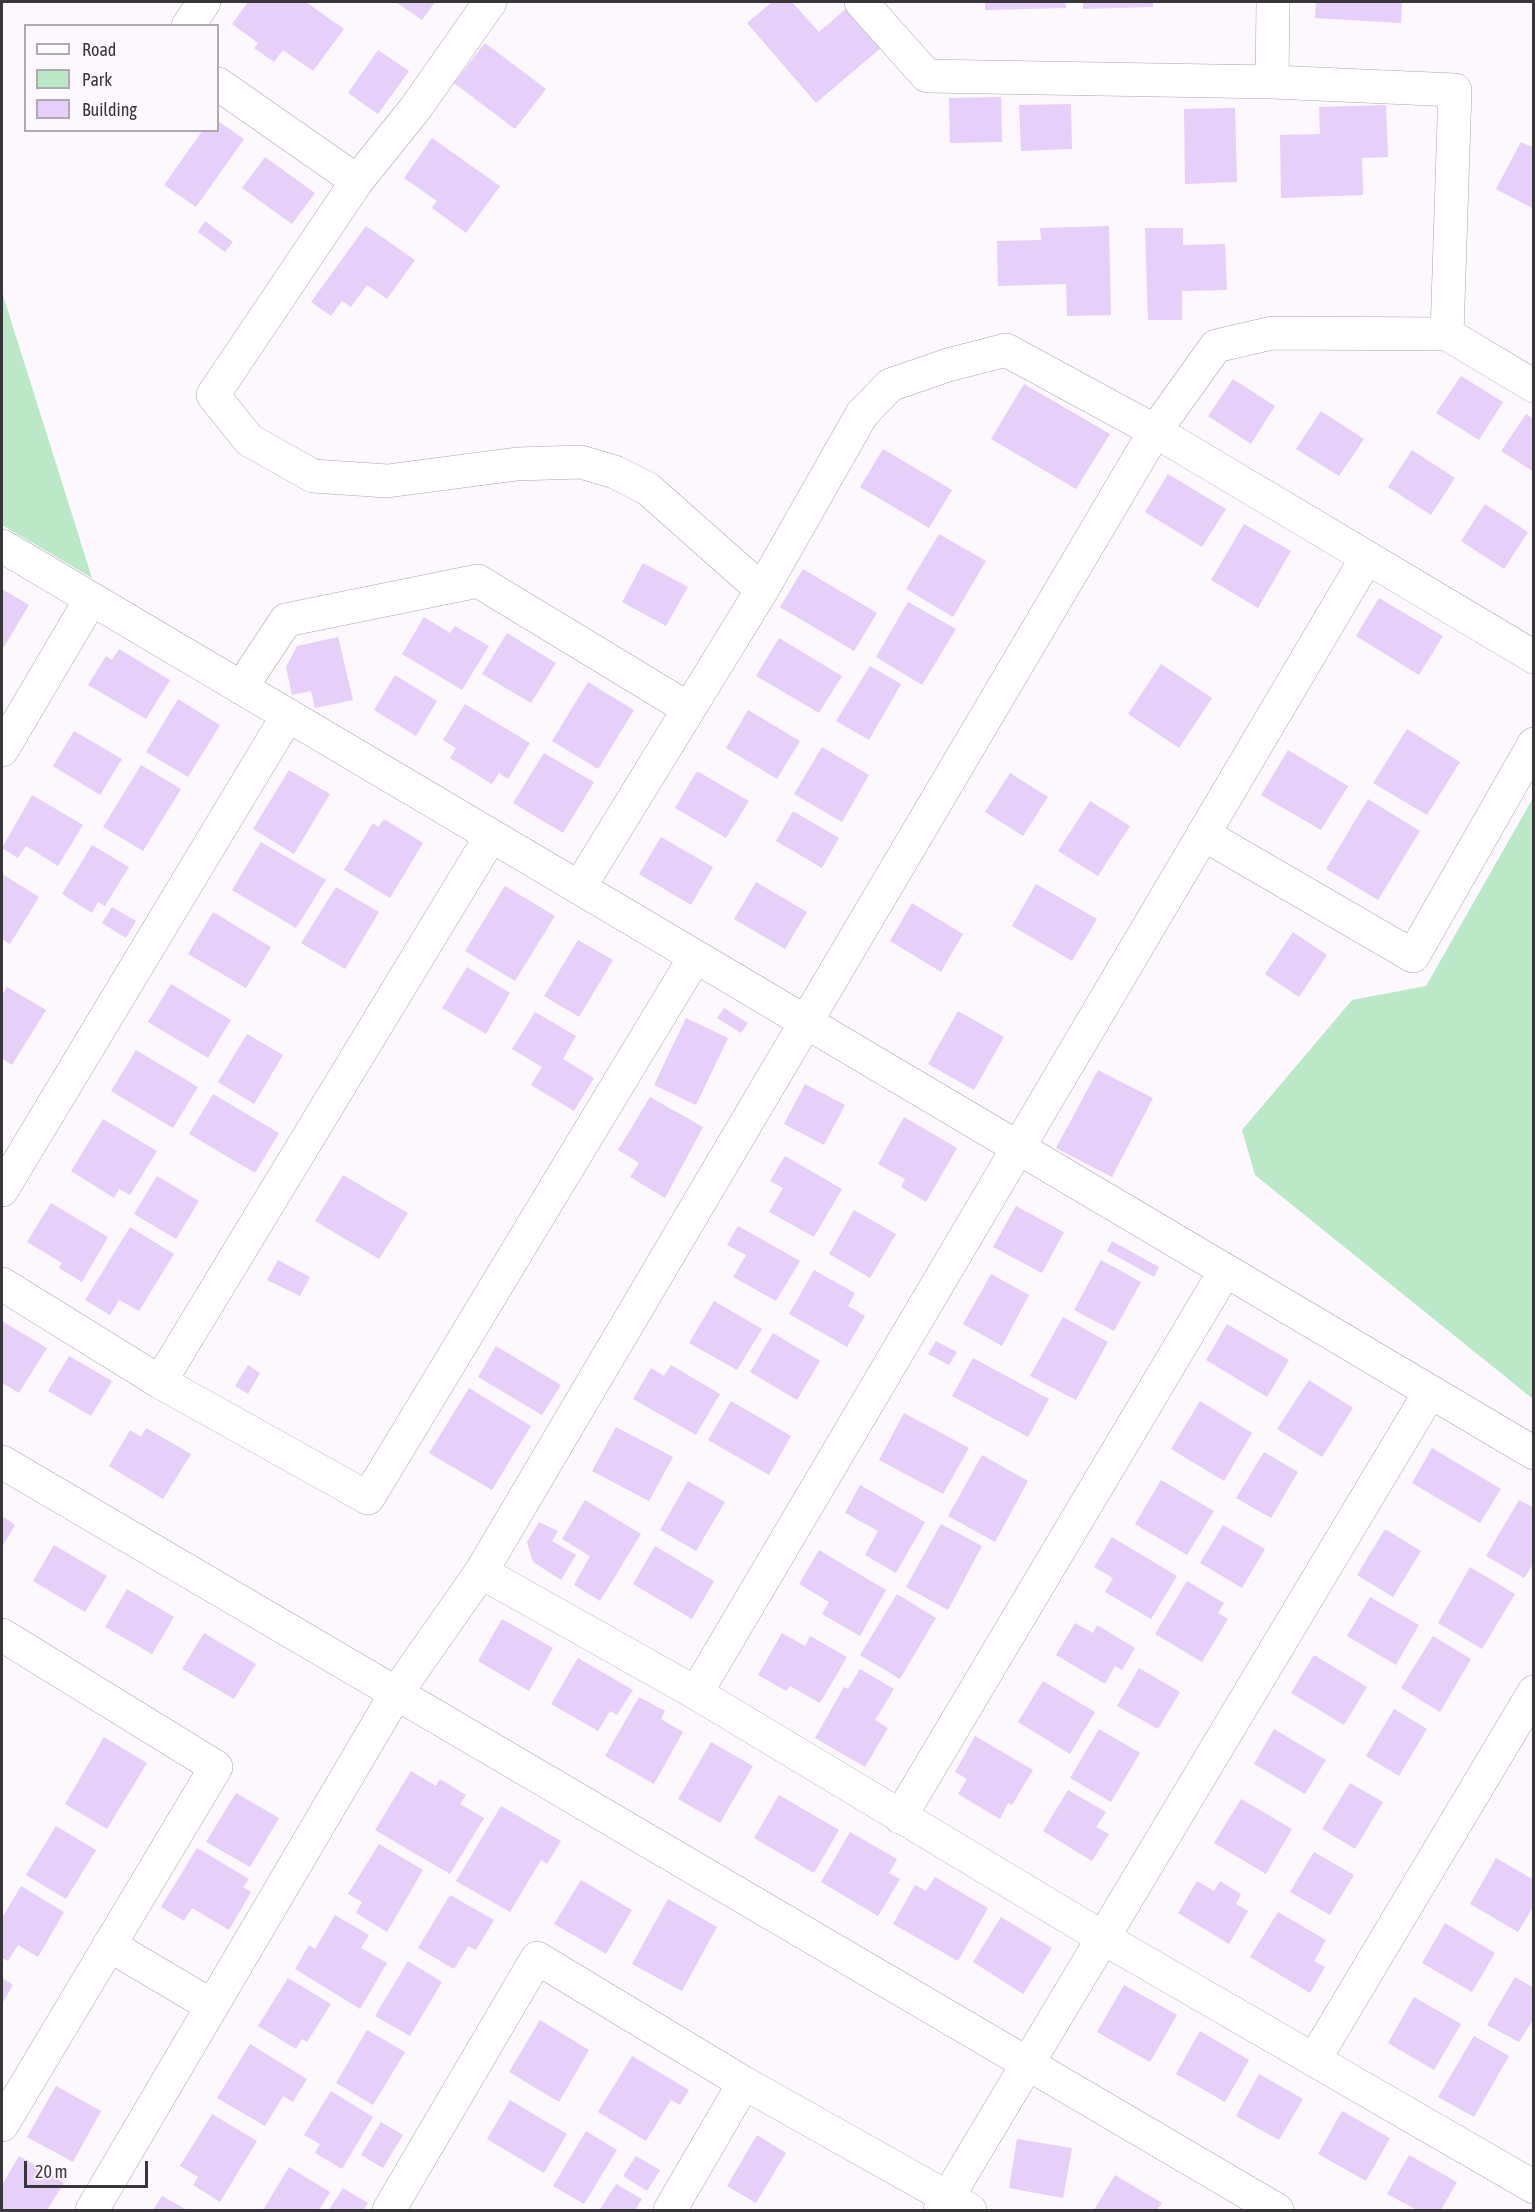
<!DOCTYPE html>
<html>
<head>
<meta charset="utf-8">
<style>
	body { margin:0 }
	#map { position:relative; width:1535px; height:2212px; overflow:hidden; background:#fcf8fe; font-family:"Asap Condensed",sans-serif }
	canvas { display:block }
	.frame { position:absolute; inset:0; border:3px solid #383639; pointer-events:none }
	.legend { position:absolute; left:24px; top:24px; width:195px; height:108px; box-sizing:border-box; background:#fcf8fe; border:2px solid #aeaaaf; margin:0; padding:8px 10px; list-style:none; font-size:18px; color:#383639 }
	.legend li { display:flex; align-items:center; gap:12px; height:30px }
	.legend b { width:30px; border:2px solid #aeaaaf }
	.scale { position:absolute; left:24px; top:2161px; width:124px; height:27px; box-sizing:border-box; border:3px solid #383639; border-top:0; padding-left:8px; font-size:18px; line-height:21px; white-space:nowrap; color:#383639; -webkit-text-stroke:4px #fcf8fe; paint-order:stroke }
</style>
</head>
<body>
<div id="map">
<canvas width="1535" height="2212"></canvas>
<div class="frame"></div>
<ul class="legend">
<li><b style="height:8px;background:#fff"></b>Road</li>
<li><b style="height:16px;background:#bbe9c8"></b>Park</li>
<li><b style="height:16px;background:#e6cff9"></b>Building</li>
</ul>
<div class="scale">20 m</div>
</div>
<script>
const c = document.querySelector('canvas').getContext('2d');
c.lineJoin = 'round';
function fill(path, color) { c.fillStyle = color; c.fill(path, 'evenodd'); }
const shape = rows => new Path2D(rows.map(r => 'M' + r).join(''));
function stroke(path, color, width, dash) { c.strokeStyle = color; c.lineWidth = width; c.lineCap = dash ? 'butt' : 'round'; c.setLineDash(dash || []); c.stroke(path); }
fill(shape([
	[2,292,92,578,2,525],
	[1533,798,1533,1399,1255,1175,1242,1130,1352,1000,1426,986]
]), '#bbe9c8');
fill(shape([
	[248,2,306,2,344,29,313,71,283,50,274,62,254,48,258,43,232,24],
	[396,2,435,2,422,20],
	[772,2,792,2,819,32,848,7,882,47,816,103,747,23],
	[985,2,1065,2,1066,8,985,10],
	[1083,2,1153,2,1153,7,1083,9],
	[1316,2,1402,2,1401,23,1315,18],
	[485,43,546,89,515,129,454,83],
	[378,50,409,71,378,114,348,93],
	[1001,97,1002,142,950,143,949,98],
	[1071,104,1072,149,1021,151,1019,105],
	[1386,105,1388,157,1362,158,1363,195,1281,198,1280,135,1320,134,1319,107],
	[1235,108,1237,182,1185,184,1184,109],
	[218,121,244,139,196,207,164,185,203,130,218,130],
	[432,138,500,186,466,233,432,208,437,201,404,178],
	[1521,142,1534,148,1534,209,1496,189],
	[265,157,315,193,292,224,242,188],
	[205,221,233,242,225,252,198,232],
	[366,226,415,260,387,299,367,285,351,307,342,301,331,316,311,302],
	[1109,226,1111,315,1067,316,1066,284,998,286,997,241,1041,240,1040,228],
	[1145,228,1183,228,1183,245,1225,244,1227,290,1182,291,1182,320,1148,320],
	[1461,376,1503,402,1479,440,1436,413],
	[1233,379,1275,406,1251,444,1208,416],
	[1024,384,1110,434,1076,489,991,439],
	[1321,411,1364,439,1339,476,1296,449],
	[1526,414,1534,419,1534,472,1501,451],
	[883,449,952,490,929,528,860,487],
	[1412,450,1455,478,1431,515,1388,487],
	[1168,474,1226,509,1202,547,1145,512],
	[1485,504,1528,532,1504,569,1461,541],
	[1244,524,1291,551,1258,608,1211,580],
	[939,534,986,561,953,617,906,589],
	[643,563,688,587,666,626,622,602],
	[803,569,877,613,854,651,780,607],
	[2,589,29,605,4,647,2,645],
	[1379,598,1443,636,1419,675,1356,636],
	[908,602,956,629,922,685,876,657],
	[424,617,450,633,455,626,489,646,462,690,402,654],
	[507,633,556,663,531,703,482,674],
	[338,637,353,700,315,708,311,691,292,695,286,667,297,646],
	[779,638,842,676,819,713,756,676],
	[119,649,170,680,146,719,88,685,106,656,112,660],
	[1161,664,1212,698,1179,748,1128,714],
	[870,666,901,684,869,740,836,721],
	[395,675,437,701,416,736,374,710],
	[588,682,634,710,598,769,552,741],
	[178,699,220,725,188,777,146,752],
	[465,704,530,743,508,779,499,773,492,784,450,758,456,748,443,740],
	[748,710,800,741,777,779,726,748],
	[1407,729,1460,762,1427,815,1373,783],
	[74,731,122,759,100,795,53,766],
	[822,747,869,775,842,822,794,794],
	[1288,750,1348,786,1321,830,1261,795],
	[544,753,594,782,563,833,513,803],
	[141,765,181,789,143,851,103,827],
	[289,770,330,794,294,854,253,829],
	[697,771,749,801,726,838,675,808],
	[1010,773,1048,797,1023,836,985,812],
	[32,795,83,825,58,866,26,846,18,858,2,848],
	[1368,799,1420,831,1378,900,1326,869],
	[1090,801,1130,826,1098,876,1058,851],
	[793,811,839,838,822,868,776,841],
	[384,819,423,843,390,898,344,870,373,823,378,827],
	[661,837,713,867,691,905,639,874],
	[261,842,326,880,296,928,232,890],
	[92,845,129,867,105,906,98,902,92,913,62,894],
	[2,874,39,897,10,944,2,939],
	[756,882,807,912,785,949,734,919],
	[1036,884,1097,919,1072,961,1012,926],
	[505,886,555,916,515,981,465,951],
	[336,887,379,912,345,969,301,943],
	[912,903,963,934,941,972,890,941],
	[112,907,136,921,126,938,102,923],
	[213,912,271,947,246,988,188,954],
	[1293,932,1327,955,1299,997,1265,974],
	[578,940,613,960,579,1017,544,996],
	[467,967,510,993,486,1034,442,1008],
	[171,984,231,1020,208,1058,148,1022],
	[7,987,46,1010,12,1065,2,1058,2,995],
	[724,1008,748,1023,741,1033,717,1018],
	[958,1011,1004,1037,974,1090,928,1064],
	[535,1012,576,1036,563,1059,594,1078,574,1111,531,1085,542,1067,512,1049],
	[686,1018,728,1038,696,1105,654,1085],
	[247,1034,283,1055,254,1104,218,1082],
	[136,1050,198,1087,173,1128,111,1091],
	[1098,1070,1153,1098,1112,1177,1056,1148],
	[805,1084,845,1105,824,1145,784,1124],
	[213,1094,279,1133,255,1173,189,1134],
	[650,1097,703,1127,665,1198,630,1177,639,1163,618,1150],
	[904,1117,957,1148,926,1202,901,1187,905,1179,878,1164],
	[103,1119,157,1151,130,1195,119,1189,114,1198,71,1171],
	[785,1156,842,1189,814,1237,769,1212,783,1188,770,1181],
	[343,1175,408,1213,379,1259,315,1221],
	[157,1176,199,1201,176,1239,134,1214],
	[51,1203,108,1237,82,1282,59,1268,62,1263,27,1242],
	[1016,1206,1064,1232,1042,1273,993,1247],
	[854,1210,896,1234,870,1278,829,1254],
	[738,1226,800,1261,776,1301,733,1277,746,1255,727,1245],
	[130,1227,174,1254,139,1311,119,1300,110,1315,85,1300],
	[1112,1241,1159,1267,1154,1277,1107,1251],
	[278,1260,310,1277,300,1296,267,1280],
	[1101,1260,1141,1282,1114,1331,1074,1310],
	[814,1270,855,1293,848,1306,865,1316,847,1347,789,1314],
	[991,1274,1029,1295,1002,1346,963,1324],
	[714,1301,762,1329,737,1370,689,1343],
	[1063,1317,1108,1342,1076,1400,1030,1376],
	[2,1321,47,1348,19,1393,2,1383],
	[1227,1324,1289,1360,1267,1397,1206,1360],
	[773,1333,820,1361,797,1400,750,1372],
	[936,1341,957,1352,949,1365,928,1354],
	[496,1346,561,1385,542,1415,478,1377],
	[69,1356,112,1381,91,1416,48,1391],
	[973,1358,1049,1399,1028,1437,952,1396],
	[248,1365,260,1373,248,1394,235,1386],
	[671,1365,720,1394,696,1435,633,1399,651,1368,664,1376],
	[1309,1380,1353,1408,1322,1457,1277,1429],
	[469,1388,531,1426,492,1490,429,1453],
	[731,1401,791,1436,769,1475,708,1440],
	[1200,1401,1252,1433,1224,1481,1171,1449],
	[904,1413,969,1448,943,1494,879,1460],
	[616,1427,673,1457,649,1501,592,1471],
	[146,1428,191,1454,163,1499,109,1466,130,1430,141,1437],
	[1432,1448,1501,1489,1480,1523,1412,1483],
	[1264,1452,1298,1472,1271,1518,1236,1498],
	[982,1455,1028,1481,995,1542,948,1516],
	[1161,1480,1214,1511,1187,1555,1135,1524],
	[688,1481,725,1502,696,1551,660,1530],
	[860,1485,925,1522,896,1573,865,1555,878,1531,845,1513],
	[585,1500,641,1534,600,1601,574,1585,590,1556,562,1539],
	[1519,1500,1534,1508,1534,1563,1524,1578,1486,1556],
	[2,1516,15,1525,2,1547],
	[539,1522,558,1531,552,1541,576,1555,561,1580,533,1562,527,1542],
	[941,1524,982,1546,948,1610,906,1587],
	[1223,1525,1265,1549,1242,1588,1200,1563],
	[1385,1529,1421,1551,1393,1597,1357,1575],
	[1112,1537,1177,1576,1151,1619,1105,1592,1113,1578,1094,1567],
	[54,1545,107,1576,85,1612,33,1581],
	[655,1546,714,1581,692,1619,633,1584],
	[819,1550,886,1590,860,1636,822,1614,829,1602,799,1584],
	[1470,1567,1515,1594,1482,1649,1438,1623],
	[1187,1581,1224,1603,1218,1613,1228,1619,1202,1662,1155,1634],
	[127,1589,174,1617,152,1654,105,1627],
	[897,1594,936,1618,900,1679,860,1655],
	[1370,1597,1419,1625,1396,1665,1347,1636],
	[502,1619,553,1648,529,1691,478,1661],
	[1075,1623,1093,1633,1097,1625,1135,1648,1122,1670,1115,1666,1105,1684,1056,1655],
	[204,1633,256,1664,234,1699,182,1669],
	[782,1633,805,1646,810,1636,847,1657,820,1703,790,1686,786,1691,758,1675],
	[1433,1636,1471,1659,1440,1712,1401,1688],
	[1314,1655,1367,1687,1344,1725,1291,1693],
	[578,1658,633,1690,617,1715,610,1711,598,1731,551,1704],
	[1139,1668,1180,1692,1158,1729,1117,1706],
	[860,1669,894,1689,875,1720,888,1728,865,1767,815,1738,844,1687,848,1689],
	[1043,1681,1095,1712,1070,1754,1018,1722],
	[639,1697,665,1711,661,1719,683,1732,654,1784,605,1756],
	[1394,1709,1427,1729,1399,1776,1366,1756],
	[1099,1729,1140,1753,1111,1802,1070,1778],
	[1274,1729,1326,1760,1305,1794,1254,1764],
	[975,1736,1033,1770,1012,1805,1008,1803,1000,1819,958,1794,967,1779,955,1772],
	[104,1737,147,1763,107,1829,65,1804],
	[711,1742,753,1766,720,1823,678,1799],
	[411,1771,436,1786,440,1779,466,1795,460,1804,484,1818,450,1874,375,1830],
	[1350,1783,1383,1802,1355,1849,1322,1829],
	[1068,1790,1106,1812,1096,1827,1109,1834,1092,1861,1043,1831],
	[236,1793,279,1818,250,1867,206,1842],
	[779,1795,839,1830,814,1873,754,1838],
	[1241,1799,1292,1829,1266,1874,1214,1843],
	[501,1806,561,1841,547,1864,541,1860,510,1912,456,1881],
	[56,1826,96,1850,66,1899,26,1875],
	[850,1832,897,1859,889,1873,900,1879,878,1916,821,1882],
	[379,1844,423,1870,387,1932,356,1913,362,1902,348,1894],
	[197,1848,249,1879,243,1887,251,1892,229,1930,192,1908,184,1921,161,1907],
	[1314,1852,1354,1875,1330,1915,1290,1892],
	[1496,1858,1534,1880,1534,1905,1518,1932,1470,1904],
	[935,1877,988,1908,958,1961,893,1924,915,1885,926,1891],
	[581,1880,632,1910,606,1954,554,1924],
	[1197,1881,1214,1891,1220,1881,1241,1894,1236,1904,1248,1911,1229,1944,1178,1913],
	[21,1886,64,1912,38,1957,18,1945,8,1961,2,1958,2,1918],
	[450,1895,494,1920,476,1950,468,1946,454,1969,418,1948],
	[668,1899,717,1927,682,1991,632,1964],
	[1278,1912,1326,1940,1314,1961,1325,1967,1310,1993,1250,1957],
	[335,1915,369,1935,361,1948,387,1963,360,2009,295,1969,309,1945,315,1949],
	[1001,1917,1052,1948,1023,1994,973,1962],
	[1445,1923,1495,1953,1472,1992,1422,1963],
	[408,1961,442,1982,410,2036,375,2016],
	[1515,1977,1534,1988,1534,2018,1519,2042,1487,2025],
	[2,1978,13,1985,2,2004],
	[288,1978,331,2004,307,2042,302,2039,296,2049,258,2026],
	[1124,1985,1177,2015,1150,2062,1097,2032],
	[1414,1997,1461,2024,1434,2070,1388,2043],
	[540,2020,589,2050,559,2102,509,2072],
	[367,2030,405,2052,373,2105,336,2083],
	[1200,2031,1249,2060,1225,2102,1176,2074],
	[1474,2036,1509,2056,1474,2117,1438,2097],
	[250,2044,307,2079,293,2102,283,2096,265,2126,217,2098],
	[632,2056,689,2090,680,2105,671,2100,646,2141,598,2112],
	[1259,2074,1303,2099,1279,2140,1236,2116],
	[56,2086,101,2111,73,2162,27,2137],
	[331,2091,373,2117,342,2169,315,2153,320,2144,304,2135],
	[510,2100,567,2134,544,2173,487,2139],
	[1342,2111,1390,2138,1366,2181,1318,2154],
	[212,2114,257,2141,220,2202,193,2185,198,2177,180,2166],
	[381,2122,403,2135,383,2168,361,2155],
	[586,2131,617,2150,584,2204,553,2186],
	[757,2135,786,2153,756,2203,727,2186],
	[1017,2139,1072,2148,1063,2198,1009,2188],
	[1409,2155,1457,2182,1441,2210,1417,2210,1387,2194],
	[19,2156,64,2183,47,2210,2,2210,2,2185],
	[636,2156,660,2170,647,2191,623,2176],
	[289,2167,330,2192,319,2210,263,2210],
	[1115,2175,1162,2203,1157,2210,1094,2210],
	[616,2184,642,2199,635,2210,600,2209],
	[343,2188,368,2203,363,2210,329,2210],
	[162,2196,187,2210,153,2210]
]), '#e6cff9');
const street = shape([
	[490,2,415,109,357,181,213,395,249,440,313,476,387,481,517,464,581,462,615,472,648,489,762,590],
	[861,2,927,76,1272,82,1455,90,1447,334],
	[188,26,204,2],
	[1272,82,1273,2],
	[218,84,357,181],
	[2,546,1534,1453],
	[241,688,286,620,478,581,689,709],
	[2,750,91,599],
	[1203,834,1413,956,1534,744],
	[579,888,762,590,862,414,890,385,948,365,1006,350,1155,431,1534,657],
	[2,1190,288,715],
	[2,1284,160,1382,368,1498,695,957],
	[160,1382,491,836],
	[481,1572,696,1693,1105,1939,1534,2187],
	[2,1635,216,1767,2,2125],
	[696,1693,1366,559],
	[395,1695,481,1572,1155,431,1216,346,1272,333,1447,334,1534,386],
	[900,1817,1225,1271],
	[109,1945,212,2006],
	[1314,2060,1534,1692],
	[389,2210,537,1958,744,2083,970,2210],
	[670,2210,744,2083],
	[940,2210,1430,1392]
]);
const secondary = shape([
	[2,1462,1277,2210],
	[92,2210,395,1695]
]);
stroke(street, '#aaa6ad', 34);
stroke(secondary, '#aaa6ad', 34);
stroke(street, '#fff', 33);
stroke(secondary, '#fff', 33);
</script>
</body>
</html>
